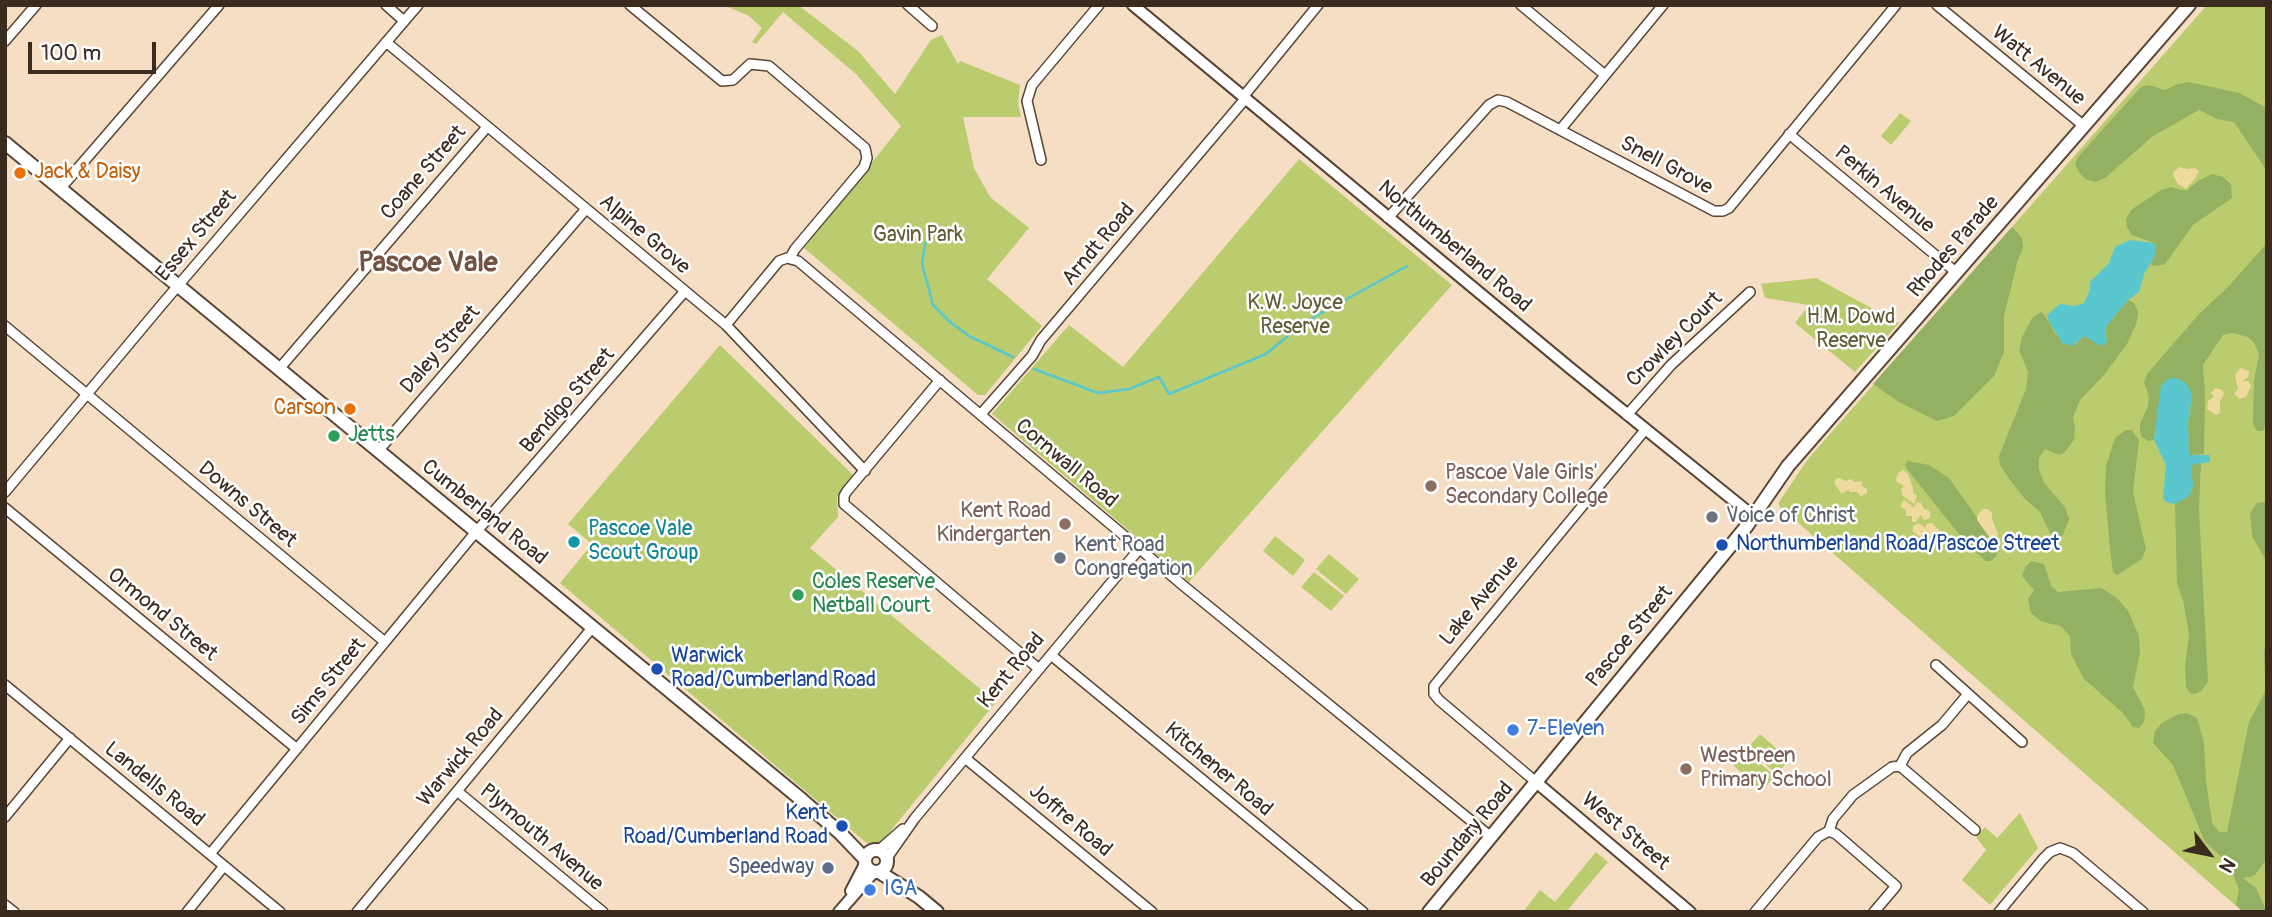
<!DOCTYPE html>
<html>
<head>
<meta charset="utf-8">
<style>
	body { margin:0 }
	#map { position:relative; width:2272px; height:917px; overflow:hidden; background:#f5dec4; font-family:Pangolin,sans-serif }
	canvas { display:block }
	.frame { position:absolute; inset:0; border:7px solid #3b2a1e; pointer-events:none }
	.north { position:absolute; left:2174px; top:819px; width:70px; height:70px; -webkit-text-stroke:5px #fff; paint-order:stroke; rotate:122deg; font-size:19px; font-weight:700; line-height:28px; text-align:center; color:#3b2a1e }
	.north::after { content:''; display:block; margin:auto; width:24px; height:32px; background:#3b2a1e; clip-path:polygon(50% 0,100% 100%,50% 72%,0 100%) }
	.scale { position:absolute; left:28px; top:42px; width:128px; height:32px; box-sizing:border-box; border:4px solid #3b2a1e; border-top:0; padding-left:9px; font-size:21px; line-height:24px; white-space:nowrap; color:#3b2a1e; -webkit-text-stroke:5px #fff; paint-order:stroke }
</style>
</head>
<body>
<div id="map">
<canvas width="2272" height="917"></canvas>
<div class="frame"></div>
<div class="north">N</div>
<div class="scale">100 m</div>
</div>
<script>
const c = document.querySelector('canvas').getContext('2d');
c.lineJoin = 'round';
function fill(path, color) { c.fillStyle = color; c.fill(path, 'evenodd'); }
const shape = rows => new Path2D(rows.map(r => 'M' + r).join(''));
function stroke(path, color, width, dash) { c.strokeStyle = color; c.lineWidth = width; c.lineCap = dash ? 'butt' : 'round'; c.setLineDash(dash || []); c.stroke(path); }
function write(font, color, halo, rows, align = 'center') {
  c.font = font + ' Pangolin,sans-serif'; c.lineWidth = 5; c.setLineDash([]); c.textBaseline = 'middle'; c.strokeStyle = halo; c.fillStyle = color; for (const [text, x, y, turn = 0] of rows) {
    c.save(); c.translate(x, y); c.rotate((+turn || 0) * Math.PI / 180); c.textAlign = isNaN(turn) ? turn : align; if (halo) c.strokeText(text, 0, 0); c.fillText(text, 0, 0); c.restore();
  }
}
fill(shape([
	[723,5,798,5,858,51,895,94,931,40,942,35,958,64,960,61,1020,85,1018,103,1021,117,963,117,974,168,990,197,1029,228,987,279,1042,326,985,395,978,395,804,248,901,126,856,74,783,12,756,44,752,42,762,28,749,16],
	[2207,5,2267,5,2267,912,2243,912,1779,506,1779,502,1808,459],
	[1900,113,1911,121,1891,145,1881,136],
	[1299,159,1452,285,1189,582,992,414,1069,325,1123,367],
	[1816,278,1899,323,1855,372,1795,323,1809,305,1765,298,1761,284],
	[720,345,853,475,837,497,838,517,810,548,996,702,875,850,560,583,592,544,568,524],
	[1275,536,1305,560,1293,576,1263,551],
	[1329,554,1359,579,1346,594,1316,569],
	[1314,572,1344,596,1331,611,1301,587],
	[1760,734,1789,760,1777,774,1747,749],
	[1745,751,1775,776,1762,791,1733,765],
	[2020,813,2038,848,1990,905,1962,880,1986,850,1976,837,1985,827,1997,838],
	[1596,852,1608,862,1566,912,1523,912,1540,890,1555,902]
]), '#bbcc6f');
fill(shape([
	[2189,82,2239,93,2267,108,2267,171,2234,122,2217,119,2199,110,2153,136,2105,178,2096,182,2085,179,2079,172,2075,164,2078,157,2141,87,2149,85,2165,90,2178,84],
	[2212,174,2223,177,2231,184,2232,198,2193,225,2165,264,2158,266,2151,265,2156,247,2154,243,2132,235,2127,227,2126,219,2131,210,2161,190,2171,187,2186,191,2198,181],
	[2012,227,2022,238,2023,248,2018,259,2004,316,2004,352,1994,376,1954,416,1937,421,1899,402,1873,384],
	[2267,243,2266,426,2263,431,2257,431,2253,424,2254,381,2259,354,2254,343,2248,337,2232,333,2223,335,2203,365,2205,394,2204,454,2189,455,2188,424,2192,397,2155,429,2154,440,2148,441,2142,437,2140,432,2140,424,2148,406,2149,397,2144,382,2147,374,2199,314,2228,287],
	[2128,300,2134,303,2138,312,2137,322,2127,344,2104,375,2080,400,2073,417,2075,428,2074,440,2064,453,2059,455,2045,449,2039,458,2039,469,2044,483,2065,507,2069,519,2063,535,2057,537,2050,533,2040,512,2025,499,2010,480,2000,465,1999,456,2026,389,2028,372,2019,350,2022,337,2032,318,2041,312,2044,314,2056,335,2076,344,2084,336,2107,338,2105,328],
	[2126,430,2132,430,2139,440,2133,492,2146,549,2142,559,2117,575,2113,572,2110,549,2105,493,2106,466,2115,438],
	[1908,461,1929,465,1949,478,1993,540,1997,555,1991,561,1986,561,1966,543,1907,469,1905,464],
	[2201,462,2199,510,2208,682,2201,691,2195,694,2190,693,2186,687,2185,666,2189,634,2183,600,2177,584,2175,504,2187,497,2191,492,2193,486,2191,465],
	[2267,502,2267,562,2252,536,2250,513,2257,503],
	[2032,561,2044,564,2051,586,2058,592,2101,588,2116,597,2128,611,2139,636,2140,652,2133,687,2145,710,2144,722,2139,728,2133,727,2123,713,2084,679,2071,654,2070,637,2061,626,2042,622,2031,613,2028,599,2034,590,2022,576,2026,566],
	[2267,623,2267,859,2254,876,2243,878,2256,888,2267,912,2243,912,2236,905,2239,889,2228,863,2205,842,2173,765,2153,743,2155,731,2162,723,2179,714,2187,713,2197,718,2204,743,2206,780,2212,823,2219,832,2227,832,2249,722,2266,690,2264,654]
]), '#94b062');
fill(shape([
	[2180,167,2187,169,2195,168,2199,171,2195,179,2186,189,2178,184,2173,175,2174,171],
	[2240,368,2249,371,2248,377,2243,381,2248,381,2251,386,2246,397,2240,399,2234,394,2238,389,2235,375],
	[2215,388,2222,390,2224,394,2220,401,2220,413,2216,415,2207,409,2208,401,2214,397,2211,393],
	[1903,470,1908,474,1913,488,1913,493,1917,496,1914,504,1902,495,1901,489,1904,486,1896,481,1898,473],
	[1840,478,1846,481,1851,479,1854,482,1861,481,1863,487,1867,489,1867,493,1861,496,1857,492,1850,492,1848,489,1846,492,1841,493,1834,483,1836,479],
	[1904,500,1914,507,1917,502,1921,503,1924,509,1930,511,1930,518,1924,520,1921,515,1916,522,1912,522,1912,516,1906,516,1906,510,1900,506],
	[1983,509,1988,509,1992,513,1992,518,1998,534,1995,540,1990,538,1977,520,1977,516],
	[1918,523,1926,528,1926,524,1932,523,1941,532,1937,537,1931,536,1925,540,1913,532,1913,526]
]), '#eeda9e');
fill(shape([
	[2130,240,2154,243,2156,247,2154,258,2144,274,2139,292,2128,300,2105,328,2107,342,2101,346,2084,336,2073,346,2062,343,2048,320,2047,315,2060,304,2075,306,2084,303,2090,290,2090,282,2109,263,2115,247],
	[2171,377,2182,380,2190,389,2192,397,2188,424,2189,455,2210,455,2210,462,2191,465,2193,486,2191,492,2188,497,2175,504,2166,502,2163,498,2166,465,2154,440,2161,385]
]), '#59c7cd');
stroke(shape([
	[935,231,925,244,922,264,933,305,950,322,969,336,1013,357],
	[1034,369,1098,393,1129,389,1159,377,1169,394,1266,354,1305,322,1407,266]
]), '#59c7cd', 2.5);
const minor = shape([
	[386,5,404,21],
	[630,5,722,81,733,80,750,64,769,66,865,148,867,158,864,167,795,249,790,258],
	[908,5,932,26],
	[1521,5,1605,75],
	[1937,5,2084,126],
	[5,41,36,5],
	[386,42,726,325,865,471],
	[1243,97,1318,5],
	[1560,130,1663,5],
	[1789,134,1957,273],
	[1041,160,1027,101,1032,85,1099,5],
	[60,189,219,5],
	[1388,218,1489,105,1498,100,1507,102,1714,211,1723,211,1729,208,1896,5],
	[726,325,779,261,787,258,798,261,1185,587,1491,837],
	[5,326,385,642],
	[279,369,487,127],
	[940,380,847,491,844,496,844,504,1039,669],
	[981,414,1032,356,1041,340,1245,99],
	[1627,415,1671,365,1750,292],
	[378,451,586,209],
	[5,492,164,302,418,5],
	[5,508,297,749],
	[1051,655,1363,912],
	[1936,665,2022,742],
	[5,685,280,912],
	[965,758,1152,912],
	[1900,766,1975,830],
	[1536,782,1439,700,1434,694,1434,686,1645,430],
	[457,791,603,912],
	[5,817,70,738],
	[1829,831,1836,834,1896,886,1874,912],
	[879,850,903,829],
	[210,854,470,539,685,291],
	[887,858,915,818,1140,548],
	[5,905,14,912],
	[187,912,224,866],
	[357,912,592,628],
	[1755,912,1818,837,1829,831,1833,819,1853,795,1892,767,1900,766,1907,753,1942,725,1968,694],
	[1999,912,2043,859,2050,852,2060,848,2073,853,2143,912]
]);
const tertiary = shape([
	[1133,5,1570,368,1753,516],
	[1536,782,1690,912],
	[851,891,865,864],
	[839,912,873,873]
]);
const secondary = shape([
	[5,143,802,800,840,833,865,859],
	'865 861a11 11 0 1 1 22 0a11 11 0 1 1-22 0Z',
	[879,872,919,897,937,912],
	[1429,912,1746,527,1788,466,2189,5]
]);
stroke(minor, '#574537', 12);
stroke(tertiary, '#574537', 14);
stroke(secondary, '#574537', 16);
stroke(minor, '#fff', 9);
stroke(tertiary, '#fff', 10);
stroke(secondary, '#fff', 12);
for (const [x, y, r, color] of [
	[20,173,7,"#e8710a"],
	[350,409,7,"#e8710a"],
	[334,436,7,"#2e9e5b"],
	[1431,486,7,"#8d6e63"],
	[1712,517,7,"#6b7280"],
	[1065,524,7,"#8d6e63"],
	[574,542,7,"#0f9aa8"],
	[1722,545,7,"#1a4fb4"],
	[1060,558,7,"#6b7280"],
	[798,595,7,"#2e9e5b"],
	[657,669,7,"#1a4fb4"],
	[1513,730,7,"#3f7fe0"],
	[1686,769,7,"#8d6e63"],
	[842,826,7,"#1a4fb4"],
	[828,868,7,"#5c6f8a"],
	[870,890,7,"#3f7fe0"]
]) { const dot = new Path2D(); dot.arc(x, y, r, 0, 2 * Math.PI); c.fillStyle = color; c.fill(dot); stroke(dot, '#fff', 2.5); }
write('21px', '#3b2a1e', '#fff', [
	["Watt Avenue",2038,66,39],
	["Snell Grove",1666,166,28],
	["Coane Street",424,173,-49],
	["Perkin Avenue",1884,190,40],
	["Alpine Grove",644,235,40],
	["Essex Street",197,236,-50],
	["Arndt Road",1099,245,-50],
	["Northumberland Road",1454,247,40],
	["Rhodes Parade",1954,247,-49],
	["Crowley Court",1675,340,-45],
	["Daley Street",441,350,-49],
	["Bendigo Street",568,401,-49],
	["Cornwall Road",1066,464,40],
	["Downs Street",247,505,40],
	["Cumberland Road",484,513,39],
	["Lake Avenue",1480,601,-50],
	["Ormond Street",162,615,39],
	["Pascoe Street",1630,637,-51],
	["Kent Road",1012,671,-50],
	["Sims Street",329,682,-51],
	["Warwick Road",461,758,-50],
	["Kitchener Road",1218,770,40],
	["Landells Road",154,785,39],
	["Joffre Road",1070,821,40],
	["West Street",1625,832,40],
	["Boundary Road",1468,835,-50],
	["Plymouth Avenue",541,838,40]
]);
write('21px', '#c56008', '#fff', [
	["Jack & Daisy",34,173],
	["Carson",336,409,"right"]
], 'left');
write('21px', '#615b36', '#fff', [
	["Gavin Park",918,236],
	["K.W. Joyce",1295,304],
	["Reserve",1295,328],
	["H.M. Dowd",1851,318],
	["Reserve",1851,342]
]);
write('21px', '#27864d', '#fff', [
	["Jetts",348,436],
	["Coles Reserve",812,583],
	["Netball Court",812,607]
], 'left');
write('21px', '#785e54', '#fff', [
	["Pascoe Vale Girls'",1445,474],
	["Secondary College",1445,498],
	["Kent Road",1051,512,"right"],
	["Kindergarten",1051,536,"right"],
	["Westbreen",1700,757],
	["Primary School",1700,781]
], 'left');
write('21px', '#5b616d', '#fff', [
	["Voice of Christ",1726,517],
	["Kent Road",1074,546],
	["Congregation",1074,570]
], 'left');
write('21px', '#0d838f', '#fff', [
	["Pascoe Vale",588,530],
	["Scout Group",588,554]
], 'left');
write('21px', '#164399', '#fff', [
	["Northumberland Road/Pascoe Street",1736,545],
	["Warwick",671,657],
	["Road/Cumberland Road",671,681],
	["Kent",828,814,"right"],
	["Road/Cumberland Road",828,838,"right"]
], 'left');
write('21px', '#366cbe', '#fff', [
	["7-Eleven",1527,730],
	["IGA",884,890]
], 'left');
write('21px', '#4e5e75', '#fff', [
	["Speedway",814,868]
], 'right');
write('bold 28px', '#715243', '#fff', [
	["Pascoe Vale",428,264]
]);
</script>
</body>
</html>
